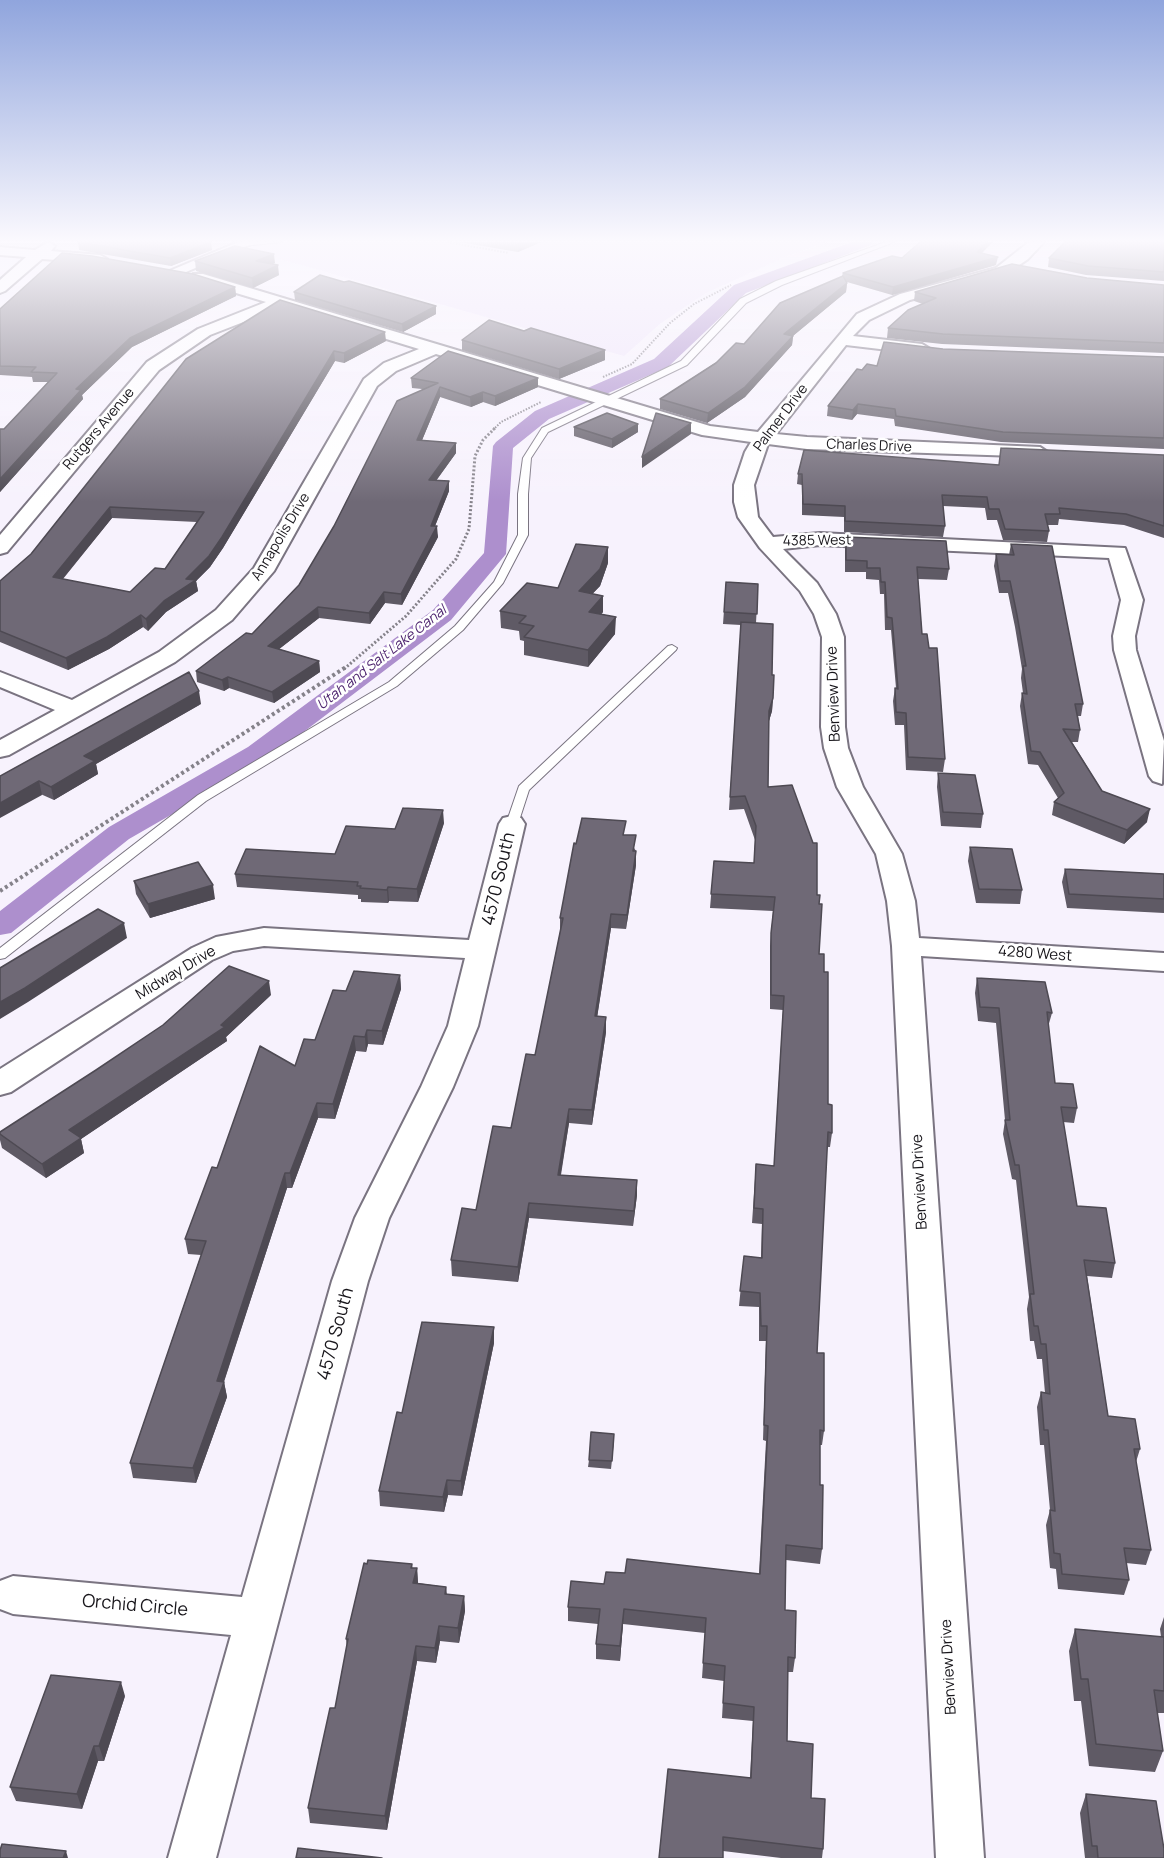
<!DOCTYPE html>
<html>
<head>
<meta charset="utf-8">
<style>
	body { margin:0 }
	canvas { display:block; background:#f7f2fd }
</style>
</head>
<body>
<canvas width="1164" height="1858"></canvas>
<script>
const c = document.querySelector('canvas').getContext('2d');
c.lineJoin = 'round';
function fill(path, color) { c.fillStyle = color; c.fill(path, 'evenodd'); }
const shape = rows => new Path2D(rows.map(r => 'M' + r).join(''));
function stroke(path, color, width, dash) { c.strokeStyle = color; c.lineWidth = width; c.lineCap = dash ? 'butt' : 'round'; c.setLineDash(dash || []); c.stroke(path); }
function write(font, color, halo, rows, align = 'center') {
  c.font = font + ' Manrope,sans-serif'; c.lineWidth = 5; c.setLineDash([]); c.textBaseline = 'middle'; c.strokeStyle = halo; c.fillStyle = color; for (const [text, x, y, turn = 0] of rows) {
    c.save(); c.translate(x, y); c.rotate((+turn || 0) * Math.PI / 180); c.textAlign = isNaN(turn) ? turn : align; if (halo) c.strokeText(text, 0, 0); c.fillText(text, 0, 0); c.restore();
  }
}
fill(shape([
	[263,242,827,242,785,257,706,293,661,323,624,356,245,249]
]), '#efe5fa');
fill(shape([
	[852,242,873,242,871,245,746,293,668,367,549,419,513,448,506,554,451,620,268,759,129,839,11,933,0,935,0,911,109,827,248,747,433,610,484,553,493,446,496,442,535,411,654,359,734,285,852,242]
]), '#ad8fcd');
const lane = shape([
	[251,242,282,242,243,246,240,244,251,242],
	[886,242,894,242,782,285,746,303,687,365,548,432,531,458,528,494,528,535,503,583,463,630,397,686,206,801,5,958,0,959,0,948,198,795,389,682,455,626,494,582,518,535,518,494,523,458,542,428,681,361,740,299,776,281,886,242],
	[672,645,677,648,676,650,529,790,518,824,516,827,508,827,506,824,519,786,668,646,672,645]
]);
const street = shape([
	[48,242,55,246,51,251,100,255,107,259,100,263,42,259,5,291,0,293,0,280,26,257,0,255,0,247,35,250,48,242],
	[238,242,256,242,179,275,174,276,167,272,238,242],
	[1029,242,1044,242,1028,259,1006,274,910,300,869,320,853,336,922,344,930,349,922,354,846,345,776,434,807,437,1040,447,1049,453,1047,457,807,449,768,444,754,485,758,517,773,537,820,533,1125,548,1143,600,1135,636,1136,650,1164,741,1162,784,1153,781,1149,776,1114,650,1113,636,1121,600,1109,558,820,545,783,549,817,583,836,614,844,637,845,727,848,748,863,787,902,854,915,901,919,938,1164,953,1164,971,921,956,984,1858,936,1858,892,946,887,901,876,854,837,787,824,748,821,727,822,637,814,614,800,591,760,548,738,517,734,502,734,485,745,452,751,442,702,435,436,354,396,371,377,386,274,571,232,620,175,662,9,755,0,757,0,740,55,710,0,687,0,672,72,700,159,652,216,610,254,568,364,379,384,363,419,349,282,307,210,335,159,370,7,552,0,554,0,535,147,362,198,329,266,302,193,280,191,277,193,274,203,274,710,426,758,432,857,314,900,294,996,268,1029,242],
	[512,816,521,818,525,824,478,1026,453,1087,389,1218,368,1281,216,1858,168,1858,231,1635,13,1614,0,1609,0,1581,13,1576,242,1597,332,1281,355,1218,421,1087,448,1026,465,958,264,946,233,951,212,960,11,1092,0,1095,0,1069,192,948,216,937,264,928,469,940,499,824,503,818,512,816]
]);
stroke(lane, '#7a7481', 2);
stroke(street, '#7a7481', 4);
stroke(shape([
	[447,242,509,253],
	[603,377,632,364,670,323,694,304,731,285],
	[493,430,501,422,541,402]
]), '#85828a', 2, [1.5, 1.5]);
stroke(shape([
	[344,669,406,616,456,559,469,529,475,456,483,440,495,428]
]), '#85828a', 3, [2, 2]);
stroke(shape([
	[0,891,346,667]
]), '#85828a', 4, [3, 3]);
fill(lane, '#fff');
fill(street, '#fff');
fill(shape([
	[78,242,212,250,171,266,79,250],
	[459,242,541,242,518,252],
	[1164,242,1164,281,1086,275,1048,267,1049,258],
	[982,253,996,265,892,295,847,282,846,292,793,336,792,345,745,397,707,423,660,409,660,399,744,344,842,276,843,273,902,258],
	[195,261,275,263,272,264,279,275,253,288,196,271],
	[1087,278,1164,285,1164,353,942,344,887,338,888,328,923,304,914,301,915,292],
	[344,282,436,314,403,332,295,300,294,292],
	[235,287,236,296,132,347,82,395,83,399,0,492,0,429,4,429,48,382,33,382,32,377,0,375,0,309],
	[524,331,605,350,605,360,559,379,462,350,462,340],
	[386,341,344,363,335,361,223,548,210,567,196,581,198,591,166,612,148,631,143,627,109,649,68,670,0,642,0,581,31,554,186,359],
	[112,518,197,522,165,569,130,592,63,579],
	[943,349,1164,357,1164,449,1001,442,895,426,894,419,857,414,852,420,827,416,828,406,862,370],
	[411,378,538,387,495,406,483,402,471,407,440,397,422,440,456,453,436,481,449,481,449,491,435,526,438,537,402,605,385,603,370,624,319,618,279,649,319,661,320,672,274,703,229,688,224,691,197,682,196,671,252,634,299,585,422,389,412,388],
	[638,424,638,432,612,448,574,436,574,427],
	[1164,455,1164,538,1124,525,1059,519,1058,525,1047,525,1049,531,1047,542,1003,540,997,520,987,520,985,508,943,506,945,526,943,537,844,532,844,517,802,515,802,485,797,484,798,474,999,465],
	[846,537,949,569,947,580,918,579,922,634,945,759,943,772,906,770,904,725,895,725,893,701,895,688,896,688,891,630,885,630,884,594,880,594,879,580,866,579,866,572,845,572,845,548],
	[1011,544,1083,704,1081,716,1078,716,1080,730,1078,742,1072,742,1102,791,1147,822,1124,844,1052,815,1054,802,1058,798,1038,765,1028,764,1020,706,1022,693,1023,693,1021,678,1022,669,1015,627,1008,593,999,593,994,566,996,554,1009,555],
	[608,563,600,586,592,594,603,612,601,614,615,634,588,667,524,655,524,641,520,640,519,631,501,628,500,611,558,588],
	[726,582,758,584,756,623,772,675,773,698,772,711,769,721,768,787,817,895,819,954,828,1104,832,1133,830,1147,827,1147,817,1353,824,1431,822,1445,820,1445,820,1485,822,1549,820,1564,786,1560,785,1610,795,1658,793,1672,788,1672,787,1741,811,1798,823,1849,822,1858,781,1858,723,1851,659,1858,750,1777,753,1721,722,1718,724,1681,702,1678,705,1633,623,1624,620,1661,596,1659,596,1644,598,1624,568,1621,568,1607,604,1584,625,1573,759,1574,766,1441,763,1440,766,1341,759,1341,759,1307,739,1306,744,1256,761,1258,762,1224,752,1223,756,1164,774,1166,783,1010,770,1009,770,946,773,911,710,908,714,861,754,863,755,840,744,809,729,810,741,625,723,624],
	[201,704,96,764,98,774,54,800,0,776],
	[938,773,983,814,981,828,941,826,937,787],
	[444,823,418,902,389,901,388,903,361,902,361,899,358,899,358,895,237,887,235,874,335,854,395,829],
	[626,835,636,851,636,865,626,929,611,928,597,1017,606,1017,606,1032,592,1125,569,1123,561,1175,637,1180,637,1195,633,1226,529,1218,518,1282,452,1276,451,1260,476,1210,511,1128,535,1055,560,932,560,918],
	[970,847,1022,890,1020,904,976,903,968,861],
	[1065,869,1164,874,1164,913,1067,908,1062,882],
	[134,881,215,899,150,918,136,894],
	[400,975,401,989,383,1045,368,1044,366,1052,356,1051,335,1119,318,1118,292,1188,287,1188,224,1382,227,1397,196,1483,133,1478,130,1463,201,1255,188,1254,185,1239,217,1168,315,1040,346,991],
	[977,978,1052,1013,1048,1027,1055,1083,1077,1108,1074,1123,1063,1122,1077,1206,1115,1263,1112,1278,1087,1276,1108,1416,1140,1449,1136,1462,1151,1550,1146,1565,1126,1563,1129,1580,1124,1595,1058,1589,1056,1569,1050,1568,1046,1525,1050,1510,1044,1445,1040,1445,1037,1407,1041,1392,1045,1393,1042,1359,1037,1359,1034,1341,1030,1341,1027,1309,1029,1297,1016,1180,1012,1179,1003,1134,1005,1120,996,1023,978,1021,975,993],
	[271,995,226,1037,227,1041,81,1139,84,1153,46,1178,2,1148,0,1140,0,1132],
	[494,1327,494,1343,462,1496,448,1495,444,1512,380,1506,379,1491,402,1413],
	[614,1442,611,1469,588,1467,589,1460],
	[412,1568,417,1568,418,1583,446,1587,447,1594,464,1596,465,1611,459,1643,440,1641,436,1663,417,1661,387,1830,310,1823,308,1808,335,1708,347,1648,346,1639],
	[1164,1617,1164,1713,1157,1713,1163,1751,1155,1772,1089,1766,1081,1701,1074,1701,1069,1651,1075,1629,1161,1637,1160,1629],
	[125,1696,104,1761,98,1761,82,1809,16,1801,10,1787],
	[1086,1794,1164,1858,1085,1858,1080,1813]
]), '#5f5a65');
fill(shape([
	[211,242,212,250,171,266,170,258],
	[518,242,541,242,518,252],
	[987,242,993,242,976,259,977,252],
	[274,254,275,263,257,270,256,261],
	[998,257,996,265,892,295,893,287],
	[278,265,279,275,253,288,252,278],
	[847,283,846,292,783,344,784,334],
	[235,287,236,296,132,347,82,395,83,399,0,492,0,479,76,389,130,338],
	[436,306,436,314,403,332,402,324],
	[385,332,386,341,344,363,344,353],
	[793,336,792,345,745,397,707,423,708,413],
	[605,350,605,360,559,379,559,369],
	[334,351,335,361,223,548,210,567,196,581,198,591,166,612,148,631,146,619],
	[538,378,538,387,495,406,495,396],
	[440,387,440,397,418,450,417,440],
	[483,392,483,402,471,407,470,397],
	[858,404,857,414,852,420,853,410],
	[691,423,691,434,642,468,642,457],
	[638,424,638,432,612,448,612,439],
	[456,443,456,453,429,490,429,480],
	[449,481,449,491,431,536,431,526],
	[110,507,112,518,55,588,53,577],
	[437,526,438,537,402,605,401,594],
	[608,547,608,563,600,586,579,608,579,591],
	[384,592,385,603,370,624,369,613],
	[603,596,603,612,589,629,589,612],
	[318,607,319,618,269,657,268,646],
	[141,615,143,627,109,649,68,670,66,658],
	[616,617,615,634,588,667,588,650],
	[319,661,320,672,274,703,272,692],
	[228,677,229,688,224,691,222,680],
	[199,691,201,704,96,764,98,774,54,800,51,787,84,756],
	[773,698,772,711,768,724,769,711],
	[39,781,42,795,0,818,0,803],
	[1150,809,1147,822,1124,844,1127,830],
	[443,810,444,823,418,902,417,889],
	[636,851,636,865,626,929,627,915],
	[213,885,215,899,150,918,148,904],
	[388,887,389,901,388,903,387,890],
	[611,914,611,928,595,1031,595,1016],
	[124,923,127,938,28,1002,0,1019,0,1002],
	[400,975,401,989,383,1045,382,1031],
	[269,981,271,995,226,1037,227,1041,81,1139,84,1153,46,1178,42,1164,69,1130,221,1025],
	[606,1017,606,1032,592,1125,592,1110],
	[367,1030,368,1044,366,1052,365,1037],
	[354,1036,356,1051,335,1119,333,1104],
	[317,1103,318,1118,292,1188,290,1173],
	[569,1109,569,1123,558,1190,558,1175],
	[285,1173,287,1188,223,1384,224,1382,227,1397,196,1483,193,1468,217,1381],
	[637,1180,637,1195,633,1226,634,1211],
	[529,1203,529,1218,518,1282,518,1267],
	[494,1327,494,1343,462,1496,461,1481],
	[447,1480,448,1495,444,1512,443,1497],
	[412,1564,414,1580,417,1568,418,1583,414,1598,411,1568],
	[464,1596,465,1611,459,1643,458,1628],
	[624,1609,623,1624,620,1661,620,1646],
	[439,1626,440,1641,436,1663,435,1648],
	[416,1646,417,1661,387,1830,385,1816],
	[121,1682,125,1696,104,1761,99,1746],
	[94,1746,98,1761,82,1809,77,1794],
	[66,1851,68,1858,63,1858]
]), '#4e4a53');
const building = shape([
	[78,242,211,242,170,258,78,242],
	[920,242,987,242,977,252,998,257,893,287,843,273,892,256,902,258,920,242],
	[1065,242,1164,242,1164,272,1088,266,1049,258,1065,242],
	[235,246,274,254,256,261,278,265,252,278,195,261,235,246],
	[62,253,92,256,193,274,235,287,130,338,76,389,81,390,0,479,0,429,4,429,57,373,31,372,36,367,0,366,0,309,62,253],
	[1012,264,1087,278,1164,285,1164,343,943,334,888,328,908,310,936,298,915,292,1012,264],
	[320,275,344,282,349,281,436,306,402,324,294,292,320,275],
	[843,276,847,283,784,334,793,336,745,387,708,413,660,399,716,363,736,343,744,344,780,303,843,276],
	[280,300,385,332,344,353,334,351,222,537,209,556,186,579,196,580,164,601,146,619,141,615,107,637,66,658,0,631,0,581,31,554,186,359,280,300],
	[110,507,204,512,165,569,155,568,130,592,53,577,110,507],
	[489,320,524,331,531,328,605,350,559,369,462,340,489,320],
	[884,342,943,349,1164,357,1164,438,1003,432,896,416,895,409,858,404,853,410,828,406,857,369,862,370,867,364,877,366,884,342],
	[448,351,538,378,495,396,483,392,470,397,440,387,417,440,456,443,429,480,449,481,431,526,437,526,401,594,384,592,369,613,318,607,268,646,319,661,272,692,228,677,222,680,196,671,246,633,252,634,299,585,334,526,397,401,438,383,411,378,448,351],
	[607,413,638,424,612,439,574,427,607,413],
	[656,413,691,423,642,457,656,413],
	[1001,448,1164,455,1164,526,1126,514,1059,508,1060,514,1045,514,1049,531,1005,529,999,509,989,509,987,497,942,495,945,526,845,521,845,506,803,504,802,474,798,474,804,450,999,465,1001,448],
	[846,537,946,541,949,569,917,567,922,634,927,634,929,648,937,648,945,759,908,757,906,713,896,712,895,688,898,689,892,618,887,617,885,582,881,582,880,568,867,568,867,561,846,560,846,537],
	[576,544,608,547,600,569,579,591,603,596,589,612,616,617,588,650,524,637,534,626,519,623,526,616,500,611,527,583,558,588,576,544],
	[1011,544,1052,546,1083,704,1075,704,1080,730,1063,729,1102,791,1150,809,1127,830,1054,802,1064,793,1040,752,1031,751,1022,693,1027,694,1023,666,1026,666,1017,615,1010,581,1000,581,996,554,1014,555,1011,544],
	[726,582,758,584,757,614,724,612,726,582],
	[741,622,773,624,772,675,774,675,773,698,769,711,768,787,792,785,813,843,817,843,817,895,820,895,819,904,822,904,819,954,824,954,824,972,828,972,828,1104,832,1105,832,1133,828,1132,817,1353,824,1353,824,1431,820,1430,820,1485,823,1485,822,1549,786,1545,785,1610,796,1611,795,1658,788,1657,787,1741,813,1744,811,1798,825,1799,823,1849,723,1837,723,1858,659,1858,668,1769,751,1778,754,1707,723,1703,725,1666,703,1663,706,1618,624,1609,620,1646,596,1644,600,1609,568,1607,571,1581,604,1584,606,1572,625,1573,627,1559,760,1574,768,1426,764,1425,767,1326,761,1326,760,1293,740,1291,744,1256,762,1258,763,1209,754,1208,756,1164,774,1166,784,996,771,995,771,933,775,897,711,894,714,861,754,863,756,826,745,796,730,797,741,622],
	[189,672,199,691,84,756,95,761,51,787,39,781,0,803,0,776,189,672],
	[938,773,975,775,983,814,943,812,938,773],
	[403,808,443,810,417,889,388,887,387,890,360,888,361,886,357,886,358,882,235,874,246,849,335,854,346,826,395,829,403,808],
	[582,818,626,821,623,835,636,835,633,851,636,851,627,915,611,914,595,1016,606,1017,592,1110,569,1109,558,1175,637,1180,634,1211,529,1203,518,1267,451,1260,462,1208,476,1210,493,1126,511,1128,526,1054,535,1055,563,918,560,918,574,843,576,844,582,818],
	[970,847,1012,849,1022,890,979,889,970,847],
	[198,862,213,885,148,904,134,881,198,862],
	[1065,869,1164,874,1164,899,1069,894,1065,869],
	[98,909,124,923,25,988,0,1002,0,968,98,909],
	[229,966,269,981,221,1025,225,1027,69,1130,81,1138,42,1164,0,1134,0,1132,96,1070,163,1025,229,966],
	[354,971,400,975,382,1031,367,1030,365,1037,354,1036,333,1104,317,1103,290,1173,285,1173,217,1381,224,1382,193,1468,130,1463,206,1241,185,1239,212,1167,217,1168,260,1046,295,1066,304,1039,315,1040,333,990,346,991,354,971],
	[977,978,1045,982,1052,1013,1047,1012,1055,1083,1073,1084,1077,1108,1061,1107,1077,1206,1106,1208,1115,1263,1084,1260,1108,1416,1135,1419,1140,1449,1134,1449,1151,1550,1124,1548,1129,1580,1062,1574,1060,1554,1054,1553,1050,1510,1055,1511,1048,1430,1044,1430,1041,1392,1050,1394,1046,1344,1041,1344,1038,1326,1034,1326,1030,1294,1034,1294,1019,1165,1015,1165,1005,1120,1010,1120,999,1008,980,1007,977,978],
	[422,1322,494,1327,461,1481,447,1480,443,1497,379,1491,397,1412,402,1413,422,1322],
	[591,1432,614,1434,612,1461,589,1460,591,1432],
	[368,1560,412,1564,411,1568,417,1568,413,1583,446,1587,445,1594,464,1596,458,1628,439,1626,435,1648,416,1646,385,1816,308,1808,330,1708,335,1708,348,1639,346,1639,364,1563,367,1564,368,1560],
	[1075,1629,1164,1637,1164,1691,1154,1690,1163,1751,1096,1744,1088,1679,1081,1679,1075,1629],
	[51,1675,121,1682,99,1746,94,1746,77,1794,10,1787,51,1675],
	[1086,1794,1156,1801,1164,1849,1164,1858,1098,1858,1097,1846,1092,1846,1086,1794],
	[2,1844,66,1851,63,1858,0,1858,0,1850,2,1844],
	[298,1848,382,1858,296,1858,298,1848]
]);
fill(building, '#6f6976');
stroke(building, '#4e4a53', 1.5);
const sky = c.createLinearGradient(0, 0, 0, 502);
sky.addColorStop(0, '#90a5dd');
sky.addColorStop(0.48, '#fbf9fe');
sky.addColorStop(1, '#fbf9fe00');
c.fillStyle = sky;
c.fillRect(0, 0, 1164, 502);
write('14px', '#18161b', '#fff', [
	["Palmer Drive",781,418,-53],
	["Rutgers Avenue",99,429,-50],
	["Charles Drive",869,446,2],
	["Annapolis Drive",281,537,-59],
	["4385 West",817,541,-1]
]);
write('italic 14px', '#4e256f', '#fff', [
	["Utah and Salt Lake Canal",382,658,-38]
]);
write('15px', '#18161b', '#fff', [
	["Benview Drive",834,694,-92],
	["4280 West",1035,954,4],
	["Midway Drive",176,973,-31],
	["Benview Drive",920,1182,-93],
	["Benview Drive",949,1667,-93]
]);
write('18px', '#18161b', '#fff', [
	["4570 South",499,879,-77],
	["4570 South",336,1334,-75],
	["Orchid Circle",135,1606,5]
]);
</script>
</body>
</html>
